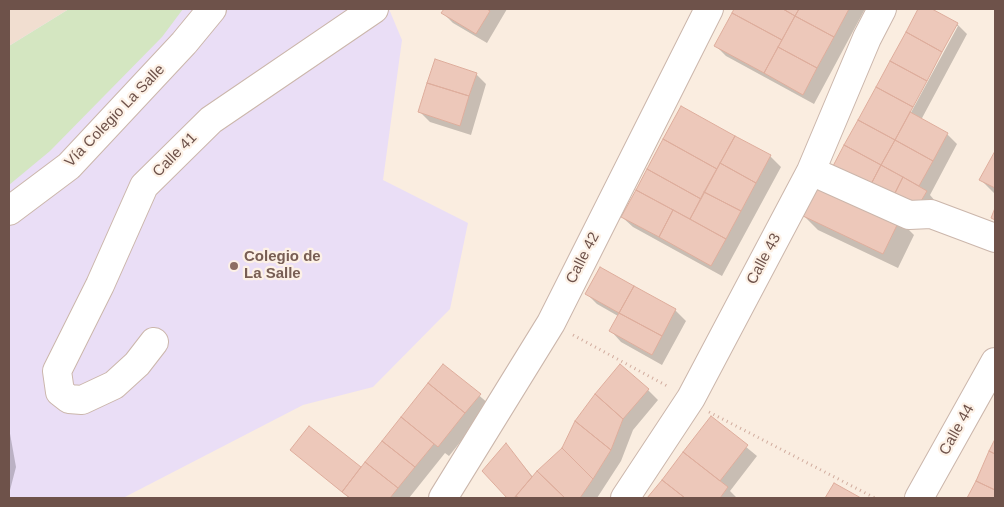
<!DOCTYPE html>
<html>
<head>
<meta charset="utf-8">
<style>
	body { margin:0 }
	#map { position:relative; width:1004px; height:507px; overflow:hidden; background:#faede0; font-family:Helvetica,sans-serif }
	canvas { display:block }
	.frame { position:absolute; inset:0; border:10px solid #6e524a; pointer-events:none }
</style>
</head>
<body>
<div id="map">
<canvas width="1004" height="507"></canvas>
<div class="frame"></div>
</div>
<script>
const c = document.querySelector('canvas').getContext('2d');
c.lineJoin = 'round';
function fill(path, color) { c.fillStyle = color; c.fill(path, 'evenodd'); }
const shape = rows => new Path2D(rows.map(r => 'M' + r).join(''));
function stroke(path, color, width, dash) { c.strokeStyle = color; c.lineWidth = width; c.lineCap = dash ? 'butt' : 'round'; c.setLineDash(dash || []); c.stroke(path); }
function write(font, color, halo, rows, align = 'center') {
  c.font = font + ' Helvetica,sans-serif'; c.lineWidth = 4.5; c.setLineDash([]); c.textBaseline = 'middle'; c.strokeStyle = halo; c.fillStyle = color; for (const [text, x, y, turn = 0] of rows) {
    c.save(); c.translate(x, y); c.rotate((+turn || 0) * Math.PI / 180); c.textAlign = isNaN(turn) ? turn : align; if (halo) c.strokeText(text, 0, 0); c.fillText(text, 0, 0); c.restore();
  }
}
fill(shape([
	[9,9,69,9,9,46]
]), '#f1ded0');
fill(shape([
	[69,9,389,9,402,40,383,180,468,223,450,309,373,387,303,405,123,498,9,498,9,46]
]), '#eadef6');
fill(shape([
	[69,9,183,9,162,37,50,151,9,185,9,46]
]), '#d4e6c1');
fill(shape([
	[445,9,507,9,487,43,453,23,443,13],
	[736,9,865,9,814,104,726,56,716,46],
	[919,9,929,9,957,24,967,34,921,120,947,134,957,144,930,195,936,202,925,223,834,168],
	[955,26,958,26,908,118,905,117],
	[476,74,486,84,471,135,430,122,420,112],
	[681,108,770,156,781,167,722,276,633,227,622,217],
	[995,153,995,194,981,180],
	[803,215,899,220,914,235,898,268,818,230],
	[600,269,675,310,686,321,662,365,621,342,611,331,618,316,597,304,587,294],
	[444,365,490,405,449,456,445,453,409,498,349,498,292,450,309,427,361,469],
	[648,390,658,400,633,430,621,461,597,498,509,498,483,471,506,445,533,477,563,448],
	[711,418,757,456,730,491,737,498,649,498],
	[9,428,16,467,9,494],
	[995,442,995,498,968,498]
]), '#0003');
const building = shape([
	[444,9,487,9,490,11,476,34,441,13,444,9],
	[734,9,783,9,795,16,782,40,732,13,734,9],
	[783,9,799,9,795,16,783,9],
	[799,9,849,9,834,37,795,16,799,9],
	[918,9,932,9,958,23,942,52,906,32,918,9],
	[732,13,782,40,764,73,714,46,732,13],
	[795,16,834,37,817,68,778,47,795,16],
	[906,32,942,52,927,81,890,61,906,32],
	[778,47,817,68,803,95,764,73,778,47],
	[435,59,477,73,469,96,427,83,435,59],
	[890,61,927,81,913,107,876,87,890,61],
	[427,83,469,96,460,126,418,112,427,83],
	[876,87,913,107,895,140,858,120,876,87],
	[681,106,735,136,717,169,663,139,681,106],
	[910,112,948,133,933,161,895,140,910,112],
	[858,120,895,140,881,165,844,145,858,120],
	[735,136,771,155,756,183,720,163,735,136],
	[663,139,717,169,701,199,647,169,663,139],
	[895,140,933,161,919,186,881,165,895,140],
	[844,145,881,165,869,188,832,168,844,145],
	[995,151,995,188,979,180,995,151],
	[720,163,756,183,741,211,704,192,720,163],
	[881,165,903,177,891,201,869,188,881,165],
	[647,169,701,199,690,219,636,190,647,169],
	[903,177,927,191,914,213,891,201,903,177],
	[818,180,900,219,883,254,801,215,818,180],
	[636,190,673,210,659,237,621,217,636,190],
	[704,192,741,211,726,239,690,219,704,192],
	[995,208,995,220,991,218,995,208],
	[673,210,726,239,711,266,659,237,673,210],
	[600,267,634,286,619,313,585,294,600,267],
	[634,286,676,309,662,336,619,313,634,286],
	[619,313,662,336,652,355,609,331,619,313],
	[443,364,481,394,465,413,428,383,443,364],
	[620,364,649,389,623,419,595,394,620,364],
	[428,383,465,413,438,447,401,417,428,383],
	[595,394,623,419,611,450,575,421,595,394],
	[711,416,748,445,720,481,683,452,711,416],
	[401,417,434,444,415,467,382,441,401,417],
	[575,421,611,450,593,479,562,448,575,421],
	[309,426,361,467,342,492,290,450,309,426],
	[995,439,995,454,989,451,995,439],
	[382,441,415,467,398,488,365,462,382,441],
	[506,443,532,477,514,498,507,498,482,471,506,443],
	[562,448,593,479,580,498,565,498,537,471,562,448],
	[989,451,995,454,995,490,976,481,989,451],
	[683,452,728,487,720,498,685,498,662,480,683,452],
	[365,462,398,488,390,498,350,498,342,492,365,462],
	[537,471,565,498,519,498,516,496,537,471],
	[662,480,685,498,647,498,662,480],
	[976,481,995,490,995,498,967,498,976,481],
	[834,483,861,498,825,498,834,483]
]);
fill(building, '#edc8ba');
stroke(building, '#dead9c', 1);
const minor = shape([
	[811,171,909,215,931,214,995,238],
	[9,211,69,166,184,43,212,9],
	[154,342,137,364,114,385,82,400,69,399,60,392,57,371,100,285,144,186,211,120,374,9],
	[443,498,551,323,709,9],
	[625,498,691,398,811,171,867,38,882,9],
	[919,498,995,362]
]);
stroke(minor, '#cbb6ab', 30);
stroke(shape([
	[573,335,669,387],
	[709,412,875,498]
]), '#d1ac9e', 3, [1, 4]);
stroke(minor, '#fff', 28);
for (const [x, y, r, color] of [
	[234,266,5,"#8d6e63"]
]) { const dot = new Path2D(); dot.arc(x, y, r, 0, 2 * Math.PI); c.fillStyle = color; c.fill(dot); stroke(dot, '#fdf1e6', 2); }
write('15px', '#6e524a', '#fdf1e6', [
	["Vía Colegio La Salle",115,116,-46],
	["Calle 41",175,155,-45],
	["Calle 42",583,258,-63],
	["Calle 43",764,259,-62],
	["Calle 44",957,430,-61]
]);
write('bold 15px', '#785e54', '#fdf1e6', [
	["Colegio de",244,257],
	["La Salle",244,274]
], 'left');
</script>
</body>
</html>
